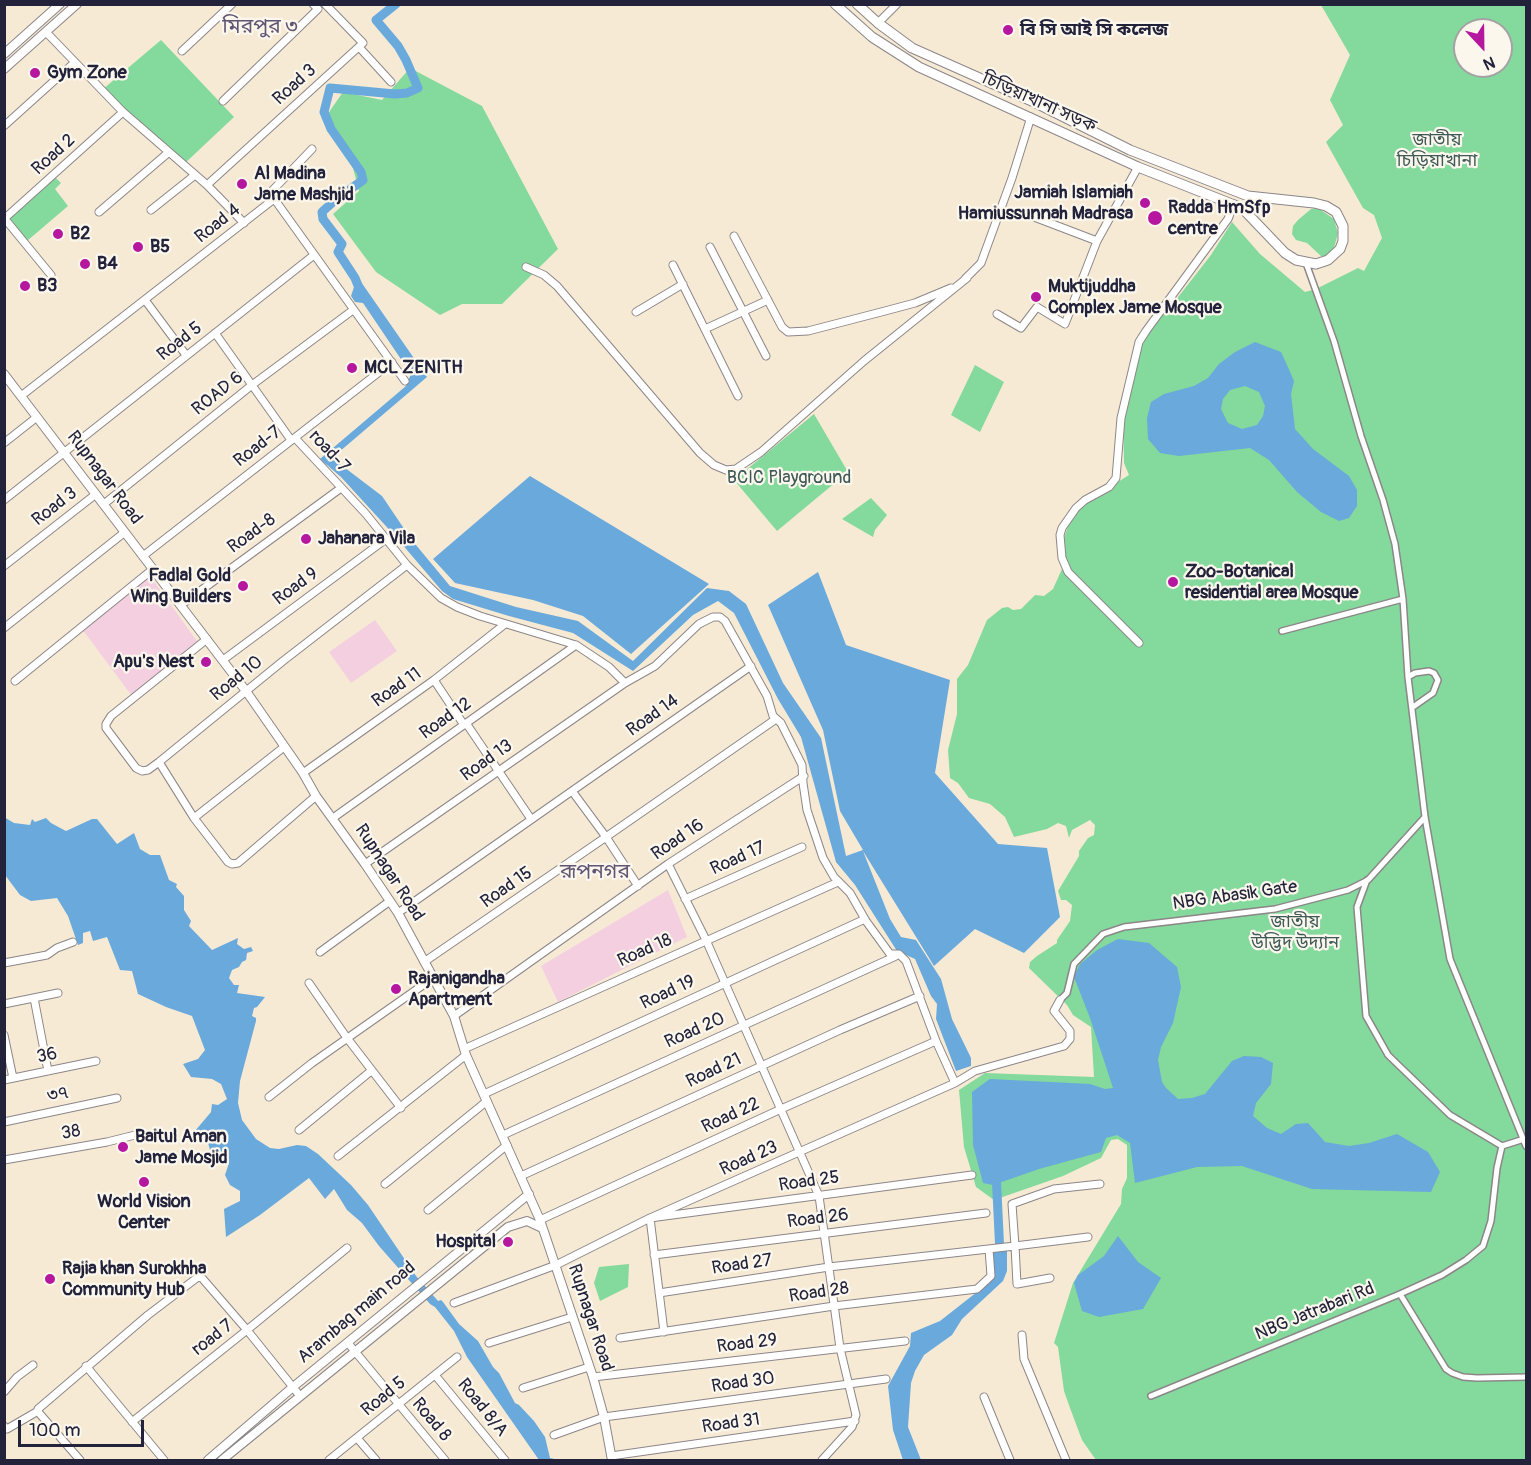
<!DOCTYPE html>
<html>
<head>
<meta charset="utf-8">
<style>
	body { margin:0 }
	#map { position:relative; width:1531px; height:1465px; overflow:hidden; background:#f7ead5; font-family:Pangolin,sans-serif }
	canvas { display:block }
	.frame { position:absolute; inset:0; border:6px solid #22223b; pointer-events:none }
	.north { position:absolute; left:1453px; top:18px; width:60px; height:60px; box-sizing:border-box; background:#fbf7ec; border:2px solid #a4a2a5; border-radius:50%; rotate:158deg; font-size:16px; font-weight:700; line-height:24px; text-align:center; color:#22223b }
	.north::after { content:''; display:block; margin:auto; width:21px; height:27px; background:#b5179e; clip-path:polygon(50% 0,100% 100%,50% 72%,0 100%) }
	.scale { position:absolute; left:18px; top:1420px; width:126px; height:27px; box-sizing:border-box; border:3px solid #22223b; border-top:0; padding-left:8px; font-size:18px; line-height:21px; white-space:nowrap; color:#22223b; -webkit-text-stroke:4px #fbf7ec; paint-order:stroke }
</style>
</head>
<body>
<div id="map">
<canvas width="1531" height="1465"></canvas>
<div class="frame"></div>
<div class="north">N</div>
<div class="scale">100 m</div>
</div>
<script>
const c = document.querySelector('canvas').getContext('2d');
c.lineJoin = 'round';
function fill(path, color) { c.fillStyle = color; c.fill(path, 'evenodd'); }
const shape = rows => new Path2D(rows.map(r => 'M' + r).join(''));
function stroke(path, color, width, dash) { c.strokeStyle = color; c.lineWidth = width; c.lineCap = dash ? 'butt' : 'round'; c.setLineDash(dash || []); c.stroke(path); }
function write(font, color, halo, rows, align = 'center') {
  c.font = font + ' Pangolin,"Noto Sans Bengali",sans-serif'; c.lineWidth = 4.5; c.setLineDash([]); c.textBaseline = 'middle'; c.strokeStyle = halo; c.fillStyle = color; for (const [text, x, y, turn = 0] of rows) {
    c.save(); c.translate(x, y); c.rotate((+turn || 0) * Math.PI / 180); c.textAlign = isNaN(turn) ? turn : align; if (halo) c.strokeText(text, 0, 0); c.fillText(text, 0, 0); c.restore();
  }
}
fill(shape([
	[150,576,199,644,132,696,82,629],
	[375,620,397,651,351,683,329,652],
	[668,890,687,937,558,1002,541,966]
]), '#f3cfe0');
fill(shape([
	[1321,5,1526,5,1526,1460,1096,1460,1082,1440,1070,1408,1064,1391,1058,1347,1054,1343,1073,1283,1121,1204,1122,1189,1127,1178,1127,1145,1118,1139,1111,1140,1101,1158,1063,1176,994,1200,976,1187,964,1147,959,1090,985,1073,1094,1077,1091,1027,1073,1015,1067,1005,1029,968,1030,962,1037,956,1057,943,1057,940,1070,921,1072,905,1066,900,1061,900,1058,891,1079,856,1079,851,1088,838,1094,835,1095,825,1090,820,1072,830,1069,838,1066,826,1058,823,1047,829,1014,837,1005,817,990,804,969,798,958,783,950,778,948,750,957,714,957,679,968,665,987,620,1002,608,1008,607,1013,610,1021,609,1035,595,1044,596,1053,589,1066,560,1063,541,1070,520,1086,502,1129,475,1124,463,1123,421,1132,378,1136,371,1136,366,1144,341,1154,323,1168,310,1211,255,1232,222,1260,254,1305,292,1316,289,1358,268,1364,271,1382,238,1374,215,1363,208,1326,142,1343,125,1330,100,1350,55],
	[1465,30,1501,30,1501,66,1465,66],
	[161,40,234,117,183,165,102,90],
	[410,68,482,106,558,249,502,304,462,304,440,315,376,272,333,214,359,191,348,149,327,115,343,92,382,100],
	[55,177,61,183,55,189,68,206,27,241,7,219],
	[1318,208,1334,219,1338,233,1334,248,1326,256,1321,256,1307,243,1296,240,1292,234,1293,226,1298,220,1311,209],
	[975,365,1004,382,980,432,951,415],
	[814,414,848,472,777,531,734,480],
	[871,498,887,515,875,530,873,537,842,519],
	[629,1264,628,1287,600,1301,594,1283,599,1267]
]), '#84d99c');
fill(shape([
	[359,279,427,377,332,458,382,496,411,539,450,586,516,607,578,621,633,661,707,588,729,591,746,604,783,683,821,738,846,856,863,850,840,811,823,730,768,605,818,572,846,645,950,680,935,773,998,844,1047,848,1060,917,1024,953,975,929,934,966,863,851,890,919,901,937,916,940,941,979,952,1019,971,1058,971,1066,956,1071,936,1019,937,1004,931,996,915,959,897,951,855,885,836,862,801,737,778,699,734,613,718,601,693,615,633,671,573,633,509,616,453,599,442,591,395,536,341,477,320,459,406,386,411,374,363,303,355,302,351,296,355,284],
	[1255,342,1281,352,1287,365,1294,381,1291,394,1295,429,1313,449,1349,476,1357,490,1357,506,1349,518,1339,521,1321,512,1297,492,1269,460,1250,448,1179,456,1160,453,1148,439,1147,418,1151,402,1164,394,1194,386,1208,378,1219,364,1235,352],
	[1245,386,1259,392,1265,406,1263,416,1257,425,1242,429,1228,423,1221,409,1223,399,1230,390],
	[530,476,709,584,631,654,583,616,533,600,455,583,433,559],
	[4,817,14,823,30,825,32,819,35,822,46,818,51,823,66,831,92,819,97,819,117,844,134,833,140,849,150,855,160,855,169,880,177,884,176,887,184,896,184,910,191,921,189,926,212,950,238,938,237,944,244,949,251,947,253,951,247,953,246,960,242,962,239,967,232,970,229,978,234,985,239,985,237,993,265,997,257,1007,254,1008,252,1016,256,1018,256,1021,240,1081,238,1103,242,1120,256,1139,270,1148,279,1149,297,1145,306,1146,318,1154,351,1185,368,1205,416,1276,438,1301,441,1300,443,1302,459,1324,478,1341,493,1367,499,1373,515,1403,519,1405,534,1421,545,1437,550,1458,559,1460,539,1460,467,1357,454,1331,435,1307,430,1304,379,1246,362,1223,347,1210,334,1189,325,1199,309,1178,260,1215,226,1237,224,1209,240,1201,240,1191,230,1185,225,1175,229,1163,222,1155,210,1150,207,1139,196,1137,195,1131,211,1112,212,1104,218,1105,227,1099,221,1084,212,1079,191,1077,183,1064,198,1059,205,1050,192,1016,166,1007,138,994,132,971,120,970,107,937,93,941,90,931,83,933,83,943,78,945,68,916,57,898,31,901,20,895,5,875],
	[1118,939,1149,943,1177,967,1181,987,1173,1023,1161,1047,1158,1060,1162,1082,1166,1088,1178,1099,1192,1098,1205,1094,1232,1061,1244,1056,1261,1057,1273,1063,1271,1084,1256,1103,1253,1116,1267,1128,1281,1134,1296,1124,1308,1123,1325,1142,1349,1146,1369,1143,1397,1134,1428,1152,1440,1172,1431,1192,1312,1189,1242,1166,1197,1167,1135,1183,1130,1143,1117,1135,1106,1138,1101,1152,1039,1169,993,1185,983,1183,973,1145,972,1092,990,1079,1090,1084,1105,1089,1113,1088,1090,1018,1074,977,1080,964,1097,950],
	[1118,1236,1138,1262,1161,1278,1143,1309,1099,1317,1082,1311,1074,1283,1078,1275,1104,1256],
	[1007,1248,1007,1271,1003,1281,962,1319,952,1335,924,1355,915,1371,911,1383,908,1427,921,1460,903,1460,893,1430,888,1386,910,1346,911,1333,940,1321,991,1281,993,1276,992,1249]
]), '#69a9dc');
stroke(shape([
	[361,293,355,278,338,252,342,244,323,219,322,212,333,202,363,180,361,172,331,129,324,112,330,88,395,94,407,93,418,88,406,60,398,46,376,20,396,4],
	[996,1172,1000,1254]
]), '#69a9dc', 9);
const pedestrian = shape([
	[1306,263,1334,341,1361,436,1383,500,1395,544,1403,599,1408,677,1425,817,1450,959,1526,1146],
	[1282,631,1403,599],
	[1408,677,1415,673,1429,671,1434,673,1438,680,1433,693,1413,707],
	[1367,880,1357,907,1366,1016,1388,1055,1450,1115,1502,1146,1524,1139],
	[1060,1000,1067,993,1074,964,1103,934,1124,927,1275,909,1348,890,1368,880,1425,817],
	[1400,1294,1442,1275,1466,1260,1483,1246,1491,1221,1497,1168,1502,1146],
	[1151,1396,1400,1294,1446,1369,1452,1373,1463,1377,1477,1378,1526,1377]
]);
const minor = shape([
	[878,23,897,4],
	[46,32,123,112,207,185,244,223],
	[359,47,391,82],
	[182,51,232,4],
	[223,101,318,9,313,4],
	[4,126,75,62],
	[312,149,270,193,405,381],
	[207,185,363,43,325,4],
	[151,210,195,175],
	[99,212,169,152],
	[1021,212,1097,241,1138,167],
	[4,219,123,112],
	[5,219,51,275],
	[734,236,782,327,788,332,808,331,885,311,915,303,951,288],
	[710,247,766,356],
	[673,265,738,396],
	[526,267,544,275,557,286,700,453,714,465,726,470,736,469,761,452,864,361,967,278],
	[965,279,981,263,1012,178,1031,117],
	[145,300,186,355],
	[636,312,683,284],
	[997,314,1021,328,1037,307,1065,324,1097,241],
	[705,329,768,300],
	[215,333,291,440],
	[21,396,274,199],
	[295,438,366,514,407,565,441,598,457,607,480,616,576,645,609,667,625,683,655,666,699,624,713,617,720,617,725,621,767,696,773,716,781,723,802,765,803,783,807,810,823,858,834,877,850,893,866,921,890,954,899,954,906,961,936,1041,955,1083],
	[4,443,37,417],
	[4,500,314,255],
	[104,504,252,385,353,310],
	[143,556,392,362],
	[4,566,96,494],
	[181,605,341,488],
	[4,628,125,532],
	[207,639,111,716,106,724,106,728,136,768,142,771,148,770,159,762,283,661,407,565],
	[1139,643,1068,572,1062,558,1060,535,1062,528,1076,508,1085,500,1109,487,1116,478,1121,418,1139,342,1146,331,1228,219,1234,204],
	[223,660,386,539],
	[434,680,464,725],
	[15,681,153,569],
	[466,723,531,819],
	[159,762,194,818,228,862,232,864,238,863,316,796],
	[303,773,434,680,505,624],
	[572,791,751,666],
	[194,818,284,747],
	[333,818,576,645],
	[365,864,625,683],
	[668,864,706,940,819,1196,840,1348,856,1415,852,1427,822,1460],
	[685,899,802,847],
	[398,913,572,791,606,837,776,719],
	[320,952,390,901],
	[424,962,606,837,638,886],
	[4,963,47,955,57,948,73,942],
	[309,983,347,1038,401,1108],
	[34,998,48,1071],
	[4,1004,58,993],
	[454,1016,668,864,804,776],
	[4,1035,13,1078],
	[464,1049,838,882],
	[4,1080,96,1061],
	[484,1094,865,919],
	[269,1097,312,1063,433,978],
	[4,1122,117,1098],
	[299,1130,371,1071],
	[503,1135,896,956],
	[338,1156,466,1055],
	[4,1160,107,1142,143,1133],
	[521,1176,840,1030,920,996],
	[385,1184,487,1101],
	[428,1210,507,1145],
	[540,1220,781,1109,936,1041],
	[654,1255,986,1213],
	[1050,1278,1017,1284,1015,1246,1088,1237],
	[659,1293,829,1267,1015,1246,1012,1204,1054,1189,1100,1184],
	[454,1303,556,1265,650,1218,955,1083,975,1071,1064,1046,1070,1039,1070,1031,1054,1011,1060,1000],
	[664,1332,650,1218,972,1175],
	[1022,1335,1024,1359,1066,1460],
	[620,1338,834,1306,977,1289,991,1276,989,1249],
	[348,1343,445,1460],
	[489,1343,572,1317],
	[86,1366,164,1460],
	[435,1375,505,1460],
	[593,1377,905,1341],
	[523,1388,589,1367],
	[4,1392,17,1377,33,1365],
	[984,1397,1010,1460],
	[132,1422,247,1330,300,1396],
	[4,1426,7,1429,38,1411],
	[554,1435,604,1417,886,1379],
	[357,1438,376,1460],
	[611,1456,855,1421],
	[80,1460,39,1413,38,1409,148,1315,198,1277,202,1278,247,1330,347,1248],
	[329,1460,457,1357]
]);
const tertiary = shape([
	[4,54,60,4],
	[4,69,77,4],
	[4,374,246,691,303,773,316,796,365,864,398,913,454,1016,466,1055,540,1220,593,1377,604,1417,612,1460],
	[208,1460,293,1387,529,1194],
	[222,1460,508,1227,527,1221,542,1228]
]);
const secondary = shape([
	[835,4,872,37,919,67,1138,167,1242,208,1285,253,1296,260,1316,264,1328,260,1340,249,1343,241,1343,226,1336,212,1326,206,1314,203,1248,196,1130,150,1036,103,912,48,878,23,857,4]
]);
stroke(pedestrian, '#8c8688', 8);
stroke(minor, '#8c8688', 9);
stroke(tertiary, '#8c8688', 10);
stroke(secondary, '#8c8688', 11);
stroke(pedestrian, '#fff', 5);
stroke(minor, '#fff', 7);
stroke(tertiary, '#fff', 8);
stroke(secondary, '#fff', 9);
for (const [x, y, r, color] of [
	[1008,30,6,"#b5179e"],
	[35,73,6,"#b5179e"],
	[242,184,6,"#b5179e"],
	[1145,203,6,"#b5179e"],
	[1155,218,8,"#b5179e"],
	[58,234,6,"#b5179e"],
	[138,247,6,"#b5179e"],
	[85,264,6,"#b5179e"],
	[25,286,6,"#b5179e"],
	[1036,297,6,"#b5179e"],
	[352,368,6,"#b5179e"],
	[306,539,6,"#b5179e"],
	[1173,582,6,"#b5179e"],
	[243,586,6,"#b5179e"],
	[206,662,6,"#b5179e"],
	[396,989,6,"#b5179e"],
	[123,1147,6,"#b5179e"],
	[144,1182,6,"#b5179e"],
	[508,1242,6,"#b5179e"],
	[50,1279,6,"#b5179e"]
]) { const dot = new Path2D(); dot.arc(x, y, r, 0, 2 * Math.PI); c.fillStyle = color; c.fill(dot); stroke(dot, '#fbf7ec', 2); }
write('bold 18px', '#22223b', '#fbf7ec', [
	["বি সি আই সি কলেজ",1020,30],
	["Gym Zone",47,73],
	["Al Madina",254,174],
	["Jame Mashjid",254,195],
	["Jamiah Islamiah",1133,193,"right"],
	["Hamiussunnah Madrasa",1133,214,"right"],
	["Radda HmSfp",1168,208],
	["centre",1168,229],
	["B2",70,234],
	["B5",150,247],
	["B4",97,264],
	["B3",37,286],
	["Muktijuddha",1048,287],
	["Complex Jame Mosque",1048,308],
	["MCL ZENITH",364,368],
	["Jahanara Vila",318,539],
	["Zoo-Botanical",1185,572],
	["residential area Mosque",1185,593],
	["Fadlal Gold",231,576,"right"],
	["Wing Builders",231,597,"right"],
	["Apu's Nest",194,662,"right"],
	["Rajanigandha",408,979],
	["Apartment",408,1000],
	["Baitul Aman",135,1137],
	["Jame Mosjid",135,1158],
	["World Vision",144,1202,"center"],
	["Center",144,1223,"center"],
	["Hospital",496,1242,"right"],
	["Rajia khan Surokhha",62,1269],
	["Community Hub",62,1290]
], 'left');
write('18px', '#22223b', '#fbf7ec', [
	["Road 3",295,85,-42],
	["চিড়িয়াখানা সড়ক",1039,103,24],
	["Road 2",54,155,-42],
	["Road 4",218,224,-38],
	["Road 5",180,342,-38],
	["ROAD 6",218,394,-38],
	["Road-7",258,447,-38],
	["road-7",329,452,47],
	["Rupnagar Road",104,478,53],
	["Road 3",55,507,-38],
	["Road-8",252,534,-36],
	["Road 9",296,587,-36],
	["Road 10",237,679,-39],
	["Road 11",397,688,-35],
	["Road 14",653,716,-35],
	["Road 12",446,719,-35],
	["Road 13",487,761,-35],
	["Road 16",678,840,-34],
	["Road 17",738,859,-24],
	["Rupnagar Road",389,873,57],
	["Road 15",507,888,-35],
	["NBG Abasik Gate",1235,896,-8],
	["Road 18",645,951,-24],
	["Road 19",668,993,-25],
	["Road 20",695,1031,-24],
	["36",47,1056,-12],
	["Road 21",714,1071,-25],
	["৩৭",58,1095,-12],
	["Road 22",731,1116,-25],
	["38",71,1133,-10],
	["Road 23",749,1159,-24],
	["Road 25",809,1182,-8],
	["Road 26",818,1219,-7],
	["Road 27",742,1265,-8],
	["Road 28",819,1293,-8],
	["NBG Jatrabari Rd",1315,1312,-22],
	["Arambag main road",357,1313,-40],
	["Rupnagar Road",590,1318,72],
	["road 7",213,1338,-38],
	["Road 29",747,1344,-7],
	["Road 30",743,1383,-8],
	["Road 5",384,1397,-39],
	["Road 8/A",482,1408,51],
	["Road 8",431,1420,50],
	["Road 31",731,1424,-8]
]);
write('18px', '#3f5958', '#fbf7ec', [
	["জাতীয়",1437,140],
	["চিড়িয়াখানা",1437,161],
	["BCIC Playground",789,478],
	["জাতীয়",1295,922],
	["উদ্ভিদ উদ্যান",1295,943]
]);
write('21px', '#615574', '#fbf7ec', [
	["মিরপুর ৩",260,28],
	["রূপনগর",595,873]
]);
</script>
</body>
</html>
